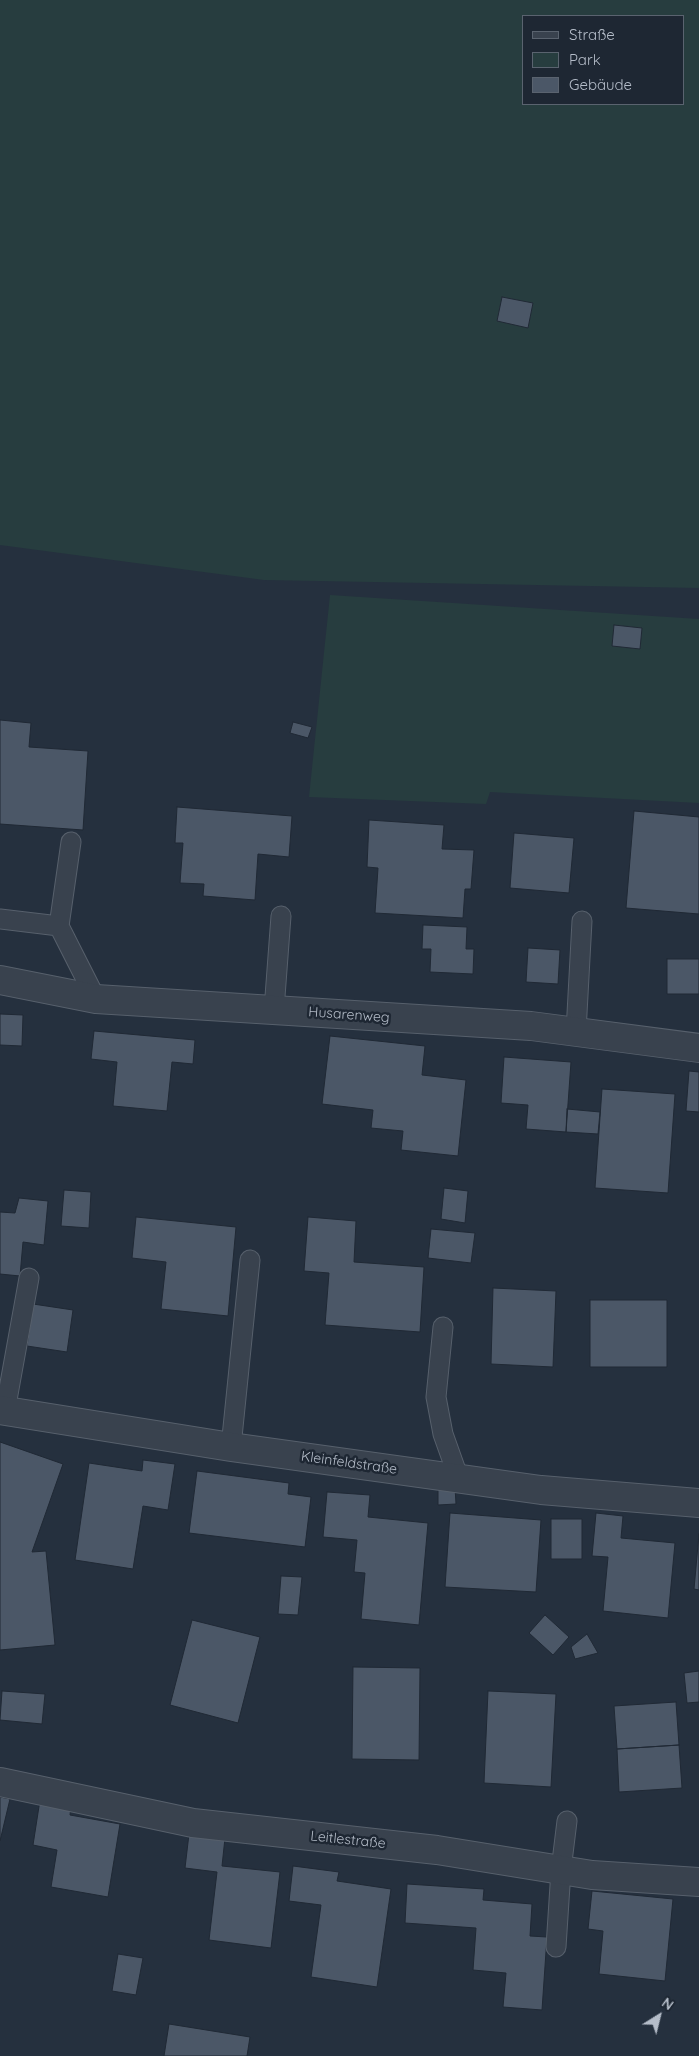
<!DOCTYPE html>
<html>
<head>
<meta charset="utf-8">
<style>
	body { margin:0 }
	#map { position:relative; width:699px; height:2056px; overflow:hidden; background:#25303e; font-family:Quicksand,sans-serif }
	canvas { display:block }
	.legend { position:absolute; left:522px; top:15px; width:162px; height:90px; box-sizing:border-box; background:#1e2733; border:1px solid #5a636f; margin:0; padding:6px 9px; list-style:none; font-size:15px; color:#b5bdc9 }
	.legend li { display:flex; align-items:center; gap:10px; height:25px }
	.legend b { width:25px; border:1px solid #5a636f }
	.north { position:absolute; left:634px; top:1991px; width:50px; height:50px; -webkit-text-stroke:4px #1e2733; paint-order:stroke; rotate:36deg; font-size:14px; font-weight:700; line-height:20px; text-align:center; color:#b5bdc9 }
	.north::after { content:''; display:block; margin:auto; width:18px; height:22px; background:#b5bdc9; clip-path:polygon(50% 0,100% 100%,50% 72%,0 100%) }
</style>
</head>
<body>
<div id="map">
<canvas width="699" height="2056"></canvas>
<ul class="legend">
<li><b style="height:6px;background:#39424e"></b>Straße</li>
<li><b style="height:14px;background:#273d3f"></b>Park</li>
<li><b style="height:14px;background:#4b5767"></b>Gebäude</li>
</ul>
<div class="north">N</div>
</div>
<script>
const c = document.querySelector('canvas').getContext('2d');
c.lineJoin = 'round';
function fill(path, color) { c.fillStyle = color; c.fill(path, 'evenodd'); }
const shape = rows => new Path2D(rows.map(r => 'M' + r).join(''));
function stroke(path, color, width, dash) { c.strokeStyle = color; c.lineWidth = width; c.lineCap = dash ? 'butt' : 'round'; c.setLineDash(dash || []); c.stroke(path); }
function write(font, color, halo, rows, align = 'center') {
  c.font = font + ' Quicksand,sans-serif'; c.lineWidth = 5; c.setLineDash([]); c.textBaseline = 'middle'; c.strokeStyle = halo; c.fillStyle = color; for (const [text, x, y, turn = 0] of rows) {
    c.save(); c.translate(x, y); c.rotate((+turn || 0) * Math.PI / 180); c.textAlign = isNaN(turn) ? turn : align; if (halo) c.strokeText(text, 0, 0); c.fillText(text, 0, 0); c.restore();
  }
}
fill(shape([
	[0,0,699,0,699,588,264,580,0,545],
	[523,16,683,16,683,104,523,104],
	[330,595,699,619,699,803,490,792,486,804,309,797]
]), '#273d3f');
const building = shape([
	[502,297,533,303,528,328,497,321,502,297],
	[614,625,642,628,640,649,612,646,614,625],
	[0,720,31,723,29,747,88,751,83,830,0,824,0,720],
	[293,722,312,727,308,738,290,733,293,722],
	[177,807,292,816,289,857,258,854,255,900,203,896,204,884,180,883,183,843,175,843,177,807],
	[634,811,699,817,699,914,626,908,634,811],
	[369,820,444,825,442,849,474,850,471,889,465,889,463,918,375,913,378,868,367,867,369,820],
	[514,833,574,838,569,893,510,888,514,833],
	[423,925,467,927,466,949,474,949,473,974,430,972,431,949,422,949,423,925],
	[528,948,560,950,558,984,526,982,528,948],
	[667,959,699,959,699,994,667,994,667,959],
	[0,1014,23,1015,22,1046,0,1045,0,1014],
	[94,1031,195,1040,193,1064,172,1062,167,1111,113,1106,117,1062,91,1059,94,1031],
	[330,1036,425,1046,422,1075,466,1080,458,1156,401,1150,403,1131,371,1128,373,1110,322,1104,330,1036],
	[504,1057,571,1062,566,1132,526,1129,528,1105,501,1103,504,1057],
	[689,1071,699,1072,699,1112,686,1111,689,1071],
	[602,1089,675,1094,668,1193,595,1188,602,1089],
	[567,1109,600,1112,598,1134,566,1132,567,1109],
	[444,1188,468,1191,465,1223,441,1219,444,1188],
	[64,1190,91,1192,89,1228,61,1226,64,1190],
	[19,1198,48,1201,44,1245,23,1242,20,1276,0,1274,0,1212,15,1213,19,1198],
	[136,1217,236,1227,228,1316,161,1309,166,1262,132,1258,136,1217],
	[308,1217,356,1221,354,1262,424,1267,420,1332,325,1325,329,1273,304,1271,308,1217],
	[431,1229,475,1233,471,1263,428,1258,431,1229],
	[493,1288,556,1291,553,1367,491,1364,493,1288],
	[590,1300,667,1300,667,1367,590,1367,590,1300],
	[33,1304,73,1310,67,1352,27,1346,33,1304],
	[0,1442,63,1464,32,1552,46,1551,55,1645,0,1650,0,1442],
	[143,1460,175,1464,168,1510,143,1506,133,1569,75,1560,89,1463,142,1471,143,1460],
	[197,1471,289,1483,288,1494,311,1497,305,1547,189,1533,197,1471],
	[455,1487,456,1504,438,1505,438,1488,455,1487],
	[327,1492,370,1495,368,1517,428,1523,419,1625,361,1619,365,1573,354,1572,357,1540,323,1537,327,1492],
	[450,1513,541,1520,536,1592,445,1587,450,1513],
	[596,1513,623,1516,621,1538,675,1543,668,1618,603,1611,608,1557,592,1556,596,1513],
	[551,1519,582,1519,582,1559,551,1559,551,1519],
	[699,1534,699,1590,694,1589,699,1534],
	[281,1576,302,1577,298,1615,278,1614,281,1576],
	[545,1615,569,1637,553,1655,529,1633,545,1615],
	[192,1620,260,1637,238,1723,170,1705,192,1620],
	[587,1634,598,1653,575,1659,571,1647,587,1634],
	[353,1667,420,1668,419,1760,352,1759,353,1667],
	[699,1671,699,1702,687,1703,684,1673,699,1671],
	[2,1691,45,1694,42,1724,0,1720,2,1691],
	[488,1691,556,1694,551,1787,484,1783,488,1691],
	[676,1702,679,1745,617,1749,614,1706,676,1702],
	[679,1745,682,1788,619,1792,617,1749,679,1745],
	[0,1797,10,1799,0,1841,0,1797],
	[40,1800,71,1806,70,1815,120,1824,108,1897,51,1887,57,1850,33,1845,40,1800],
	[189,1834,225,1838,222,1866,280,1872,271,1948,209,1940,217,1872,185,1868,189,1834],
	[293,1866,339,1872,337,1881,391,1889,377,1987,311,1977,321,1905,289,1901,293,1866],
	[407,1884,484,1889,483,1900,532,1904,530,1936,547,1937,542,2010,503,2007,506,1973,473,1970,476,1928,405,1923,407,1884],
	[592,1891,673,1899,665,1981,599,1974,603,1931,588,1929,592,1891],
	[118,1954,143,1958,136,1995,112,1991,118,1954],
	[169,2024,250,2037,247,2056,164,2056,169,2024]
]);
fill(building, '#4b5767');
stroke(building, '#202935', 1);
const service = shape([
	[71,842,59,926,96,999],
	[0,919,59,926],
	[274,1010,281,916],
	[576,1032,582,921],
	[443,1327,436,1397,443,1434,459,1479],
	[5,1411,29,1278],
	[231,1447,250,1260],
	[556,1947,561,1870,567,1821]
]);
const minor = shape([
	[0,980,96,999,531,1026,699,1048],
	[0,1410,231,1447,541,1490,699,1503],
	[0,1782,193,1823,437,1850,592,1875,699,1882]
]);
stroke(service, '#57606c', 21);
stroke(minor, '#57606c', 30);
stroke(service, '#39424e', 19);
stroke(minor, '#39424e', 28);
write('14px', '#b5bdc9', '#1e2733', [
	["Husarenweg",349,1015,4],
	["Kleinfeldstraße",349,1463,8],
	["Leitlestraße",348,1840,6]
]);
</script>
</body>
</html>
